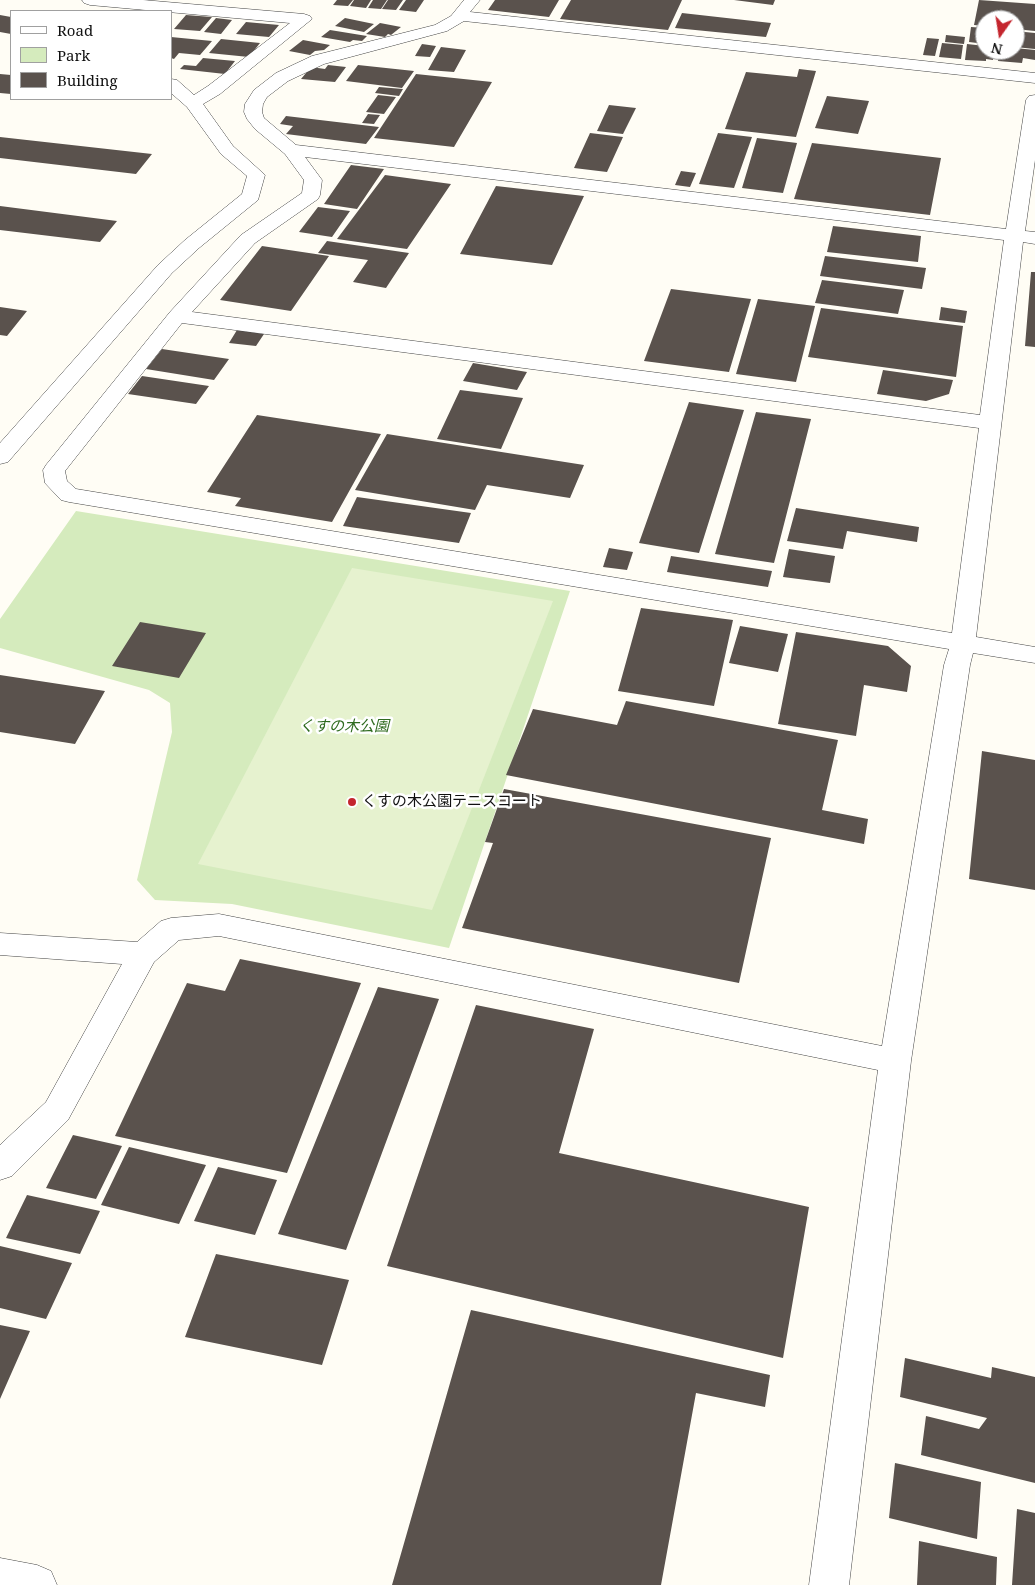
<!DOCTYPE html>
<html>
<head>
<meta charset="utf-8">
<style>
	body { margin:0 }
	#map { position:relative; width:1035px; height:1585px; overflow:hidden; background:#fffdf5; font-family:"Noto Serif",serif }
	canvas { display:block }
	.legend { position:absolute; left:10px; top:10px; width:162px; height:90px; box-sizing:border-box; background:#fff; border:1px solid #a0a0a0; margin:0; padding:6px 9px; list-style:none; font-size:15px; color:#111 }
	.legend li { display:flex; align-items:center; gap:10px; height:25px }
	.legend b { width:25px; border:1px solid #a0a0a0 }
	.north { position:absolute; left:975px; top:10px; width:50px; height:50px; box-sizing:border-box; background:#fff; border:1px solid #a0a0a0; border-radius:50%; rotate:193deg; font-size:14px; font-weight:700; line-height:20px; text-align:center; color:#111 }
	.north::after { content:''; display:block; margin:auto; width:18px; height:22px; background:#c4262e; clip-path:polygon(50% 0,100% 100%,50% 72%,0 100%) }
</style>
</head>
<body>
<div id="map">
<canvas width="1035" height="1585"></canvas>
<ul class="legend">
<li><b style="height:6px;background:#fff"></b>Road</li>
<li><b style="height:14px;background:#d5ebbd"></b>Park</li>
<li><b style="height:14px;background:#5a524d"></b>Building</li>
</ul>
<div class="north">N</div>
</div>
<script>
const c = document.querySelector('canvas').getContext('2d');
c.lineJoin = 'round';
function fill(path, color) { c.fillStyle = color; c.fill(path, 'evenodd'); }
const shape = rows => new Path2D(rows.map(r => 'M' + r).join(''));
function stroke(path, color, width, dash) { c.strokeStyle = color; c.lineWidth = width; c.lineCap = dash ? 'butt' : 'round'; c.setLineDash(dash || []); c.stroke(path); }
function write(font, color, halo, rows, align = 'center') {
  c.font = font + ' "Noto Serif","Noto Sans JP",serif'; c.lineWidth = 5; c.setLineDash([]); c.textBaseline = 'middle'; c.strokeStyle = halo; c.fillStyle = color; for (const [text, x, y, turn = 0] of rows) {
    c.save(); c.translate(x, y); c.rotate((+turn || 0) * Math.PI / 180); c.textAlign = isNaN(turn) ? turn : align; if (halo) c.strokeText(text, 0, 0); c.fillText(text, 0, 0); c.restore();
  }
}
fill(shape([
	[76,511,570,591,449,948,232,904,155,900,137,880,172,732,170,703,149,690,0,648,0,619]
]), '#d5ebbd');
fill(shape([
	[352,568,553,601,432,910,198,864]
]), '#e6f2cf');
fill(shape([
	[337,0,353,0,348,6,333,5],
	[354,0,371,0,366,8,350,6],
	[373,0,387,0,381,9,368,8],
	[388,0,403,0,396,10,382,9],
	[406,0,424,0,416,12,399,10],
	[495,0,559,0,549,17,488,10],
	[571,0,682,0,668,30,560,19],
	[734,0,775,0,773,5],
	[979,0,1035,4,1035,31,1015,29,1015,20,985,20,985,26,974,25],
	[682,13,771,23,766,37,675,28],
	[0,15,11,17,11,34,0,32],
	[186,15,212,17,200,31,174,29],
	[216,18,232,20,221,34,204,32],
	[345,18,374,24,364,32,335,26],
	[246,22,279,25,269,37,236,34],
	[380,23,401,27,391,35,388,34,385,37,366,34],
	[971,27,985,28,985,44,969,42],
	[330,30,367,36,362,41,353,40,350,42,321,37],
	[1015,31,1035,33,1035,49,1015,47],
	[946,35,965,37,964,44,945,42],
	[171,37,212,41,200,55,179,53,174,59,171,58],
	[927,38,939,39,935,56,923,55],
	[221,39,260,43,249,57,209,53],
	[303,40,330,45,324,50,315,51,310,55,289,51],
	[942,43,963,45,961,59,939,57],
	[422,44,436,46,430,57,415,56],
	[967,44,985,46,985,50,994,50,993,60,986,59,986,61,965,60],
	[441,47,466,50,454,72,428,70],
	[1015,48,1035,50,1035,60,1023,58,1022,63,998,61,999,50,1015,50],
	[203,58,235,61,225,74,180,69,184,65,196,66],
	[328,65,346,67,335,82,301,79,311,67,325,69],
	[358,65,414,71,402,88,346,81],
	[799,69,816,71,796,137,725,129,746,72,797,77],
	[0,74,11,75,11,94,0,93],
	[416,74,492,82,454,147,374,138],
	[379,87,403,89,399,96,375,93],
	[378,95,396,97,384,114,366,112],
	[827,96,869,101,858,134,815,128],
	[609,105,636,108,623,134,597,131],
	[368,114,380,115,374,124,362,123],
	[286,116,379,127,366,144,286,134,293,126,280,124],
	[590,133,623,137,607,172,574,168],
	[718,133,752,137,734,188,699,184],
	[0,137,152,154,136,174,0,158],
	[757,138,797,143,783,193,742,188],
	[812,143,941,158,930,215,794,199],
	[351,165,384,169,357,209,324,204],
	[681,171,696,173,690,187,675,185],
	[385,175,451,184,407,249,337,239],
	[496,186,584,196,552,265,460,254],
	[0,206,117,221,100,242,0,230],
	[318,207,350,211,332,237,299,232],
	[833,226,921,236,918,262,827,252],
	[327,241,409,253,386,288,353,282,368,260,318,253],
	[262,246,329,256,291,311,220,300],
	[825,256,926,268,922,289,820,276],
	[1031,272,1035,272,1035,347,1025,346],
	[822,280,904,290,898,314,815,303],
	[671,289,751,299,729,372,644,361],
	[758,299,815,306,796,382,736,374],
	[0,307,27,311,7,336,0,335],
	[941,307,967,311,965,323,939,320],
	[821,308,963,326,956,377,808,357],
	[237,330,264,334,256,346,229,343],
	[162,349,229,359,214,380,146,369],
	[473,363,527,372,517,390,463,381],
	[883,370,953,380,949,394,926,401,877,394],
	[142,376,209,386,196,404,128,394],
	[460,390,523,398,501,449,437,439],
	[689,402,744,410,699,553,639,543],
	[756,412,811,419,774,563,715,554],
	[257,415,381,434,332,522,235,506,241,498,207,492],
	[387,434,584,465,570,498,487,485,475,510,355,490],
	[357,497,471,513,459,543,343,526],
	[796,508,919,527,917,542,847,531,843,549,787,541],
	[609,548,633,552,627,570,603,567],
	[789,549,835,556,830,583,783,577],
	[671,556,772,571,768,587,667,572],
	[641,608,733,620,714,706,618,691],
	[140,622,206,633,179,678,112,666],
	[740,626,788,634,778,672,729,663],
	[796,632,888,646,911,666,907,692,864,685,856,736,778,724],
	[0,675,105,691,75,744,0,732],
	[626,701,838,740,822,810,868,819,864,844,506,775,533,709,617,725],
	[982,751,1035,760,1035,890,969,879],
	[504,789,771,838,739,983,462,928,493,843,485,842],
	[240,959,361,983,287,1173,115,1136,187,983,225,991],
	[378,987,439,999,346,1250,278,1234],
	[476,1005,594,1029,559,1153,809,1207,783,1358,387,1266],
	[73,1135,122,1146,96,1199,46,1188],
	[129,1147,206,1165,179,1224,101,1205],
	[218,1167,277,1180,255,1235,194,1221],
	[27,1195,100,1211,80,1254,6,1238],
	[0,1246,72,1263,46,1319,0,1308],
	[216,1254,349,1280,322,1365,185,1337],
	[471,1310,770,1375,765,1407,696,1393,661,1585,392,1585],
	[0,1325,30,1331,0,1399],
	[905,1358,991,1378,992,1367,1035,1377,1035,1483,921,1455,926,1416,979,1429,987,1418,900,1397],
	[895,1463,981,1482,977,1539,889,1518],
	[1017,1509,1035,1513,1035,1585,1012,1585],
	[919,1541,997,1557,996,1585,917,1585]
]), '#5a524d');
const minor = shape([
	[82,0,143,0,304,14,310,16,312,19,220,94,203,104,233,146,265,175,258,200,199,248,172,273,8,462,0,464,0,443,158,265,185,240,242,194,247,176,221,154,187,107,171,93,171,79,177,80,194,95,208,86,290,23,90,5,84,3,82,0],
	[464,0,480,0,470,12,1035,73,1035,83,464,21,447,31,324,64,288,81,267,97,263,104,262,112,264,118,296,145,1006,229,1026,100,1029,96,1035,95,1035,160,1025,231,1035,232,1035,244,1023,242,976,637,1035,647,1035,663,973,653,970,665,911,1061,849,1585,809,1585,878,1070,219,936,179,940,154,962,68,1120,12,1176,0,1180,0,1145,46,1102,122,964,0,955,0,933,137,942,161,921,171,918,219,914,882,1046,944,665,949,649,69,502,61,500,45,483,43,470,46,465,170,312,241,235,302,193,304,180,285,154,255,129,247,119,244,112,245,104,254,90,276,73,312,56,435,25,451,16,464,0],
	[305,157,1004,240,980,415,192,312,255,243,318,199,320,195,322,180,305,157],
	[182,323,979,428,952,633,76,489,67,481,65,471,182,323],
	[0,1558,37,1565,51,1571,57,1585,0,1585,0,1558]
]);
stroke(minor, '#444', 1);
fill(minor, '#fff');
for (const [x, y, r, color] of [
	[352,802,5,"#c4262e"]
]) { const dot = new Path2D(); dot.arc(x, y, r, 0, 2 * Math.PI); c.fillStyle = color; c.fill(dot); stroke(dot, '#fff', 2); }
write('italic 15px', '#2f6b1f', '#fff', [
	["くすの木公園",344,727]
]);
write('15px', '#111', '#fff', [
	["くすの木公園テニスコート",362,802]
], 'left');
</script>
</body>
</html>
